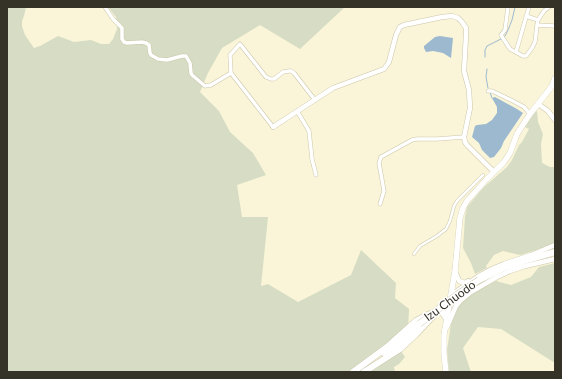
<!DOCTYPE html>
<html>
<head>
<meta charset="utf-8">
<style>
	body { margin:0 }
	#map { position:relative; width:562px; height:379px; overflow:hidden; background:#faf5d8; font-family:Lato,sans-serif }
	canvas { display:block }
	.frame { position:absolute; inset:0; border:8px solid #353328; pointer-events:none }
</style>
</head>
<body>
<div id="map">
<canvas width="562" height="379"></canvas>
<div class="frame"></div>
</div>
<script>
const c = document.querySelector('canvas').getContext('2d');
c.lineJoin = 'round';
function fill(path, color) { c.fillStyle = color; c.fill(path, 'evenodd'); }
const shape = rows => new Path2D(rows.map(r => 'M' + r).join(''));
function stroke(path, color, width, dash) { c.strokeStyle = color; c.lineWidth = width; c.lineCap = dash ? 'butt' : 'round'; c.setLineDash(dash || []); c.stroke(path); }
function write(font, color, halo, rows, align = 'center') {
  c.font = font + ' Lato,sans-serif'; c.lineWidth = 3; c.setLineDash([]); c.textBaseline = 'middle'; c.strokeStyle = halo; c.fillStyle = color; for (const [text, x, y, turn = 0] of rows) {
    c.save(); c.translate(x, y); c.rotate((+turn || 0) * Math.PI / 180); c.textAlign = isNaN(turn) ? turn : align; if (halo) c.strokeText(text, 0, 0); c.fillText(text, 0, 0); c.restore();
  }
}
fill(shape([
	[7,7,26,7,24,16,22,21,22,26,25,35,34,48,40,46,58,36,74,42,91,40,101,44,109,44,113,39,117,29,116,17,108,7,345,7,300,49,260,25,222,48,208,73,200,92,219,111,230,132,253,153,266,175,237,185,242,217,268,217,261,286,268,284,298,302,351,275,361,250,396,283,395,298,409,309,408,330,350,372,7,372],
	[537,111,538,122,543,134,541,144,542,163,550,167,555,167,555,243,530,252,520,255,503,251,494,255,486,266,487,268,475,274,471,263,463,248,465,217,467,207,484,187,507,167,512,160,519,145,522,142,529,129,525,127,534,113],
	[555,263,555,363,501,329,478,327,463,348,471,372,449,372,447,350,451,324,457,308,462,302,478,290,496,281,511,285,531,277,539,267],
	[401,351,405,357,399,364,394,367,395,372,371,372]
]), '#d6ddc4');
fill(shape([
	[440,36,453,38,451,58,443,53,433,51,426,52,424,48,424,46,435,37],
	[495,97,517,109,523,113,504,141,501,148,494,157,490,158,482,150,479,143,472,137,475,126,477,125,486,124,492,120,497,113,497,107,492,98]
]), '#9cb9cf');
stroke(shape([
	[504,37,505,36,508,30,512,20,515,7],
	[485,57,485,50,487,46,501,39],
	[487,69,486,77,488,88],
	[490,92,492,98]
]), '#9cb9cf', 1);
const pedestrian = shape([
	[414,254,420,246,437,236,446,229,450,221,454,206,457,201,483,175]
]);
const minor = shape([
	[105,7,113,19,122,28,122,39,124,42,127,43,142,42,146,43,149,45,150,53,151,55,158,59,167,60,182,56,186,56,190,63,191,73,192,75,205,86,211,85,231,73],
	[508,7,505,30,501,35,510,49,523,56,526,56,532,48,535,42,537,25,538,20,544,11,549,7],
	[526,16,538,20],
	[537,25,555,26],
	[516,52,529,7],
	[488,91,492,91,513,101,524,107,530,114],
	[297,111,309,131,312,159,316,175],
	[273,127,231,73,230,55,240,44,266,77,271,79,274,79,283,72,289,71,291,71,294,73,315,100],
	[380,204,384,191,379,163,381,157,412,140,417,139,437,139,464,137]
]);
const tertiary = shape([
	[538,104,548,111,555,120],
	[273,127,333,88,384,69,389,62,396,35,400,27,404,25,442,17,452,16,458,18,462,22,466,28,466,35,464,71,469,90,470,108,464,137,465,142,467,145,494,172],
	[455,271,459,281,465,283,468,281],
	[454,293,479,276,492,269,504,264,531,255,555,245],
	[447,327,456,306,460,301,471,292,497,277,510,271,525,266,555,259]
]);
const trunk = shape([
	[446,372,444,354,444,335,455,271,460,218,463,208,467,201,486,180,504,162,510,153,517,134,530,114,552,86,555,78]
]);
const motorway = shape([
	[479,280,504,268,527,260,555,252],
	[440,310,443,313,447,319],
	[384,353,398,343,419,324],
	[353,372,387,347,416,321,430,314],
	[364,372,400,349,416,334,433,316]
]);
stroke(pedestrian, '#cbc6aa', 3.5);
stroke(minor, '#cbc6aa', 4.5);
stroke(tertiary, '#cbc6aa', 5.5);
stroke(trunk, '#cbc6aa', 6);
stroke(motorway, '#cbc6aa', 7);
stroke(pedestrian, '#fff', 2.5);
stroke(minor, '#fff', 3.5);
stroke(tertiary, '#fff', 4.5);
stroke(trunk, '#fff', 5.5);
stroke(motorway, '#fff', 6);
const motorwayBridge = shape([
	[419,324,458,294,479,280]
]);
stroke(motorwayBridge, '#cbc6aa', 7, []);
stroke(motorwayBridge, '#fff', 6);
write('12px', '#353328', '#fff', [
	["Izu Chuodo",450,301,-36]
]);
</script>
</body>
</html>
